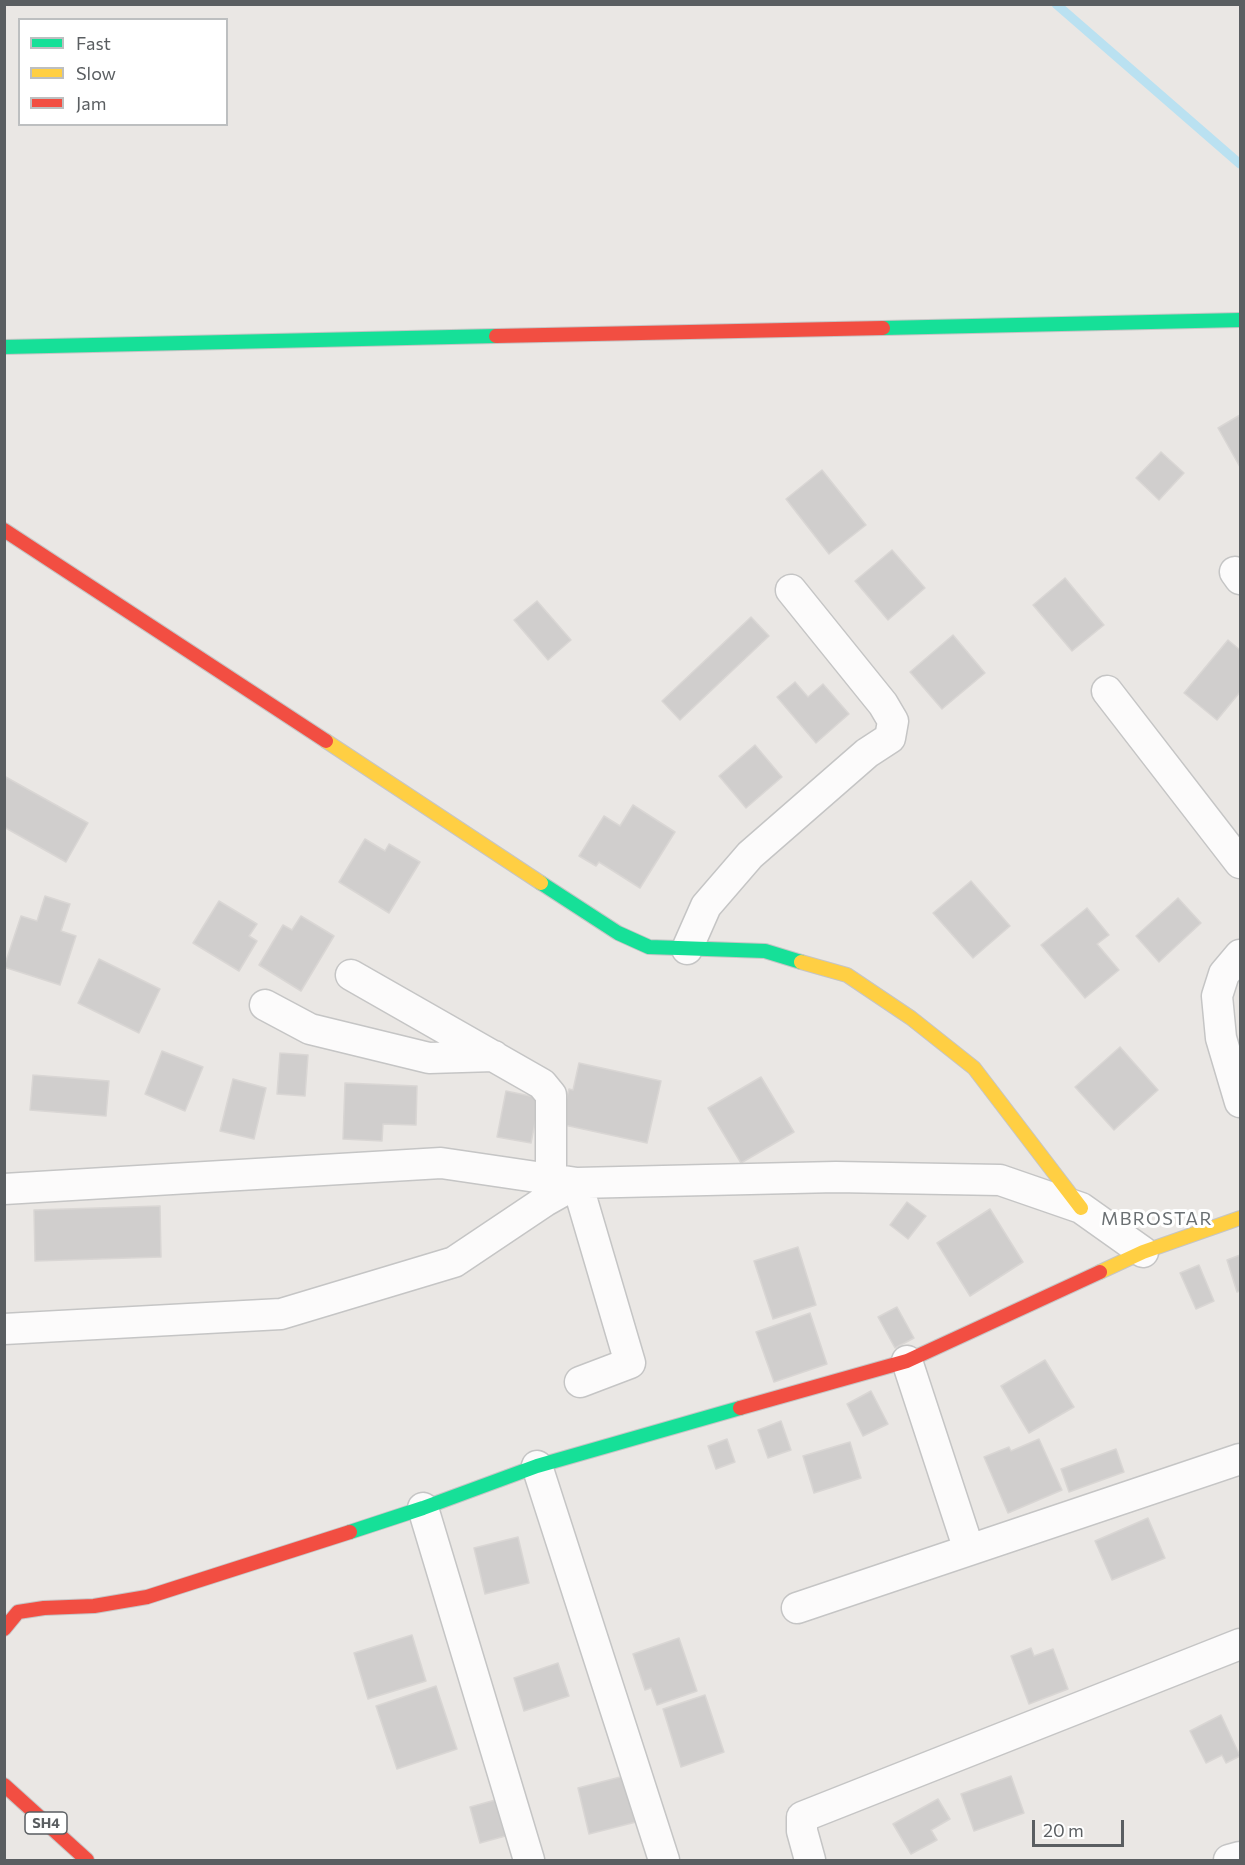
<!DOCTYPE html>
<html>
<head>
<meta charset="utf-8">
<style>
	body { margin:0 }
	#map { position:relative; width:1245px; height:1865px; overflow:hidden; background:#eae7e4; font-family:Commissioner,sans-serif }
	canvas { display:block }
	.frame { position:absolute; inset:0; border:6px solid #5a5e61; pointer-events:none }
	.legend { position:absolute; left:18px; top:18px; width:210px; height:108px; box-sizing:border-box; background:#fff; border:2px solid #bdbfc0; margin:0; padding:8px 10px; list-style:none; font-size:18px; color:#5a5e61 }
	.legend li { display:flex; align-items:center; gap:12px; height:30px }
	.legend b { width:30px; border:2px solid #bdbfc0 }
	.scale { position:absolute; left:1032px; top:1820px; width:92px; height:27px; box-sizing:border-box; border:3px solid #5a5e61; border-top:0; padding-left:8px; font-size:18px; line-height:21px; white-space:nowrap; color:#5a5e61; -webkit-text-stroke:4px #fff; paint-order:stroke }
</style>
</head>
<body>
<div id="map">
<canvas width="1245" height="1865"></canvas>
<div class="frame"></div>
<ul class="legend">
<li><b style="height:8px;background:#16e098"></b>Fast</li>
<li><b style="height:8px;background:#ffcf43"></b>Slow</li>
<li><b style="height:8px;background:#f24e42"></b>Jam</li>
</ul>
<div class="scale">20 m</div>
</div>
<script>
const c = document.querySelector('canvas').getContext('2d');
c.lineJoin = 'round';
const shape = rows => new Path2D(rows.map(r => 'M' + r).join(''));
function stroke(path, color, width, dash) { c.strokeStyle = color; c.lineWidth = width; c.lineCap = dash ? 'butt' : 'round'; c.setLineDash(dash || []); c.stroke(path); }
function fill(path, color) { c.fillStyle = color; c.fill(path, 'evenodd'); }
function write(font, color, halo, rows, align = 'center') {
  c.font = font + ' Commissioner,sans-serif'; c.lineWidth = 6; c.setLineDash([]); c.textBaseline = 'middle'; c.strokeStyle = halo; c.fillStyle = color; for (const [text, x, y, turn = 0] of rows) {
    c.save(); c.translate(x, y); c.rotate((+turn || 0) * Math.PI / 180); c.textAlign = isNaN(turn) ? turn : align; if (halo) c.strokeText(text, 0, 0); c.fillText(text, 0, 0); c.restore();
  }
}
stroke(shape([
	[1056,4,1240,164]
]), '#bae1f1', 9);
const building = shape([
	[1240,415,1240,467,1218,428,1240,415],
	[1161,452,1184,473,1159,500,1136,478,1161,452],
	[822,470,866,525,829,554,786,499,822,470],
	[892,550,925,588,888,620,855,581,892,550],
	[1065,578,1104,625,1072,651,1033,605,1065,578],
	[537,601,571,640,548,660,514,620,537,601],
	[751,617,769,636,680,720,662,701,751,617],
	[953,635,985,673,942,709,910,672,953,635],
	[1228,640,1240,650,1240,692,1217,720,1184,693,1228,640],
	[795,682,808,697,823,684,849,714,816,743,777,697,795,682],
	[755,745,782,777,746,808,719,776,755,745],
	[4,776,88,823,66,862,4,827,4,776],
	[633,805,675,832,640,888,599,862,596,866,579,856,604,816,620,826,633,805],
	[365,839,385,851,389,844,420,862,389,913,339,882,365,839],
	[971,881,1010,926,973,958,933,913,971,881],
	[45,896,70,904,61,931,76,936,60,985,4,967,21,916,37,921,45,896],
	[1178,898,1201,923,1159,962,1136,936,1178,898],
	[219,901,257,924,249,936,257,941,239,971,193,943,219,901],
	[1087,908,1109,935,1097,944,1119,970,1085,998,1041,945,1087,908],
	[301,916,334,936,301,991,259,965,283,925,292,930,301,916],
	[99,959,160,989,139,1033,78,1003,99,959],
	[1120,1047,1158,1090,1114,1130,1075,1087,1120,1047],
	[162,1051,203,1067,185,1111,145,1094,162,1051],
	[280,1053,308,1055,305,1096,277,1094,280,1053],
	[579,1063,661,1081,647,1143,560,1124,569,1089,573,1090,579,1063],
	[33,1075,109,1081,106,1116,30,1110,33,1075],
	[761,1077,794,1132,741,1163,708,1108,761,1077],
	[233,1079,266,1088,254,1139,220,1131,233,1079],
	[345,1083,417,1086,416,1125,383,1124,382,1141,343,1139,345,1083],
	[506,1091,540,1098,531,1143,497,1137,506,1091],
	[907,1202,926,1216,908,1239,890,1225,907,1202],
	[160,1206,161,1257,35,1261,34,1210,160,1206],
	[990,1209,1023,1262,970,1296,937,1243,990,1209],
	[798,1247,816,1305,773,1319,754,1261,798,1247],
	[1240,1255,1240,1291,1237,1292,1227,1260,1240,1255],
	[1199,1265,1214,1301,1196,1309,1180,1273,1199,1265],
	[897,1307,914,1338,895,1348,878,1317,897,1307],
	[810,1313,827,1364,774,1382,756,1332,810,1313],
	[1045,1360,1074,1407,1029,1433,1001,1386,1045,1360],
	[871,1391,888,1424,863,1436,847,1404,871,1391],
	[781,1421,791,1450,768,1458,758,1430,781,1421],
	[727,1439,735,1462,716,1469,708,1446,727,1439],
	[1039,1439,1062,1490,1008,1513,984,1457,1009,1447,1011,1451,1039,1439],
	[850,1442,861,1478,814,1493,803,1456,850,1442],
	[1116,1449,1124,1472,1069,1492,1061,1469,1116,1449],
	[1148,1518,1165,1558,1112,1580,1095,1541,1148,1518],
	[518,1537,529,1583,485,1594,474,1548,518,1537],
	[412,1635,426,1681,368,1699,354,1653,412,1635],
	[679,1638,697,1691,657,1705,651,1688,645,1690,633,1654,679,1638],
	[1031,1648,1034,1656,1053,1649,1068,1689,1029,1704,1011,1656,1031,1648],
	[558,1663,569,1696,524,1711,514,1678,558,1663],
	[436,1686,457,1749,397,1769,376,1706,436,1686],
	[705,1695,724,1752,681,1767,663,1709,705,1695],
	[1221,1715,1240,1756,1226,1763,1222,1755,1206,1763,1190,1731,1221,1715],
	[628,1775,640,1821,589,1834,578,1788,628,1775],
	[1011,1776,1024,1813,974,1831,961,1794,1011,1776],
	[499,1799,509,1835,480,1843,470,1807,499,1799],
	[938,1799,950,1819,931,1830,937,1840,911,1854,893,1824,938,1799]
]);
fill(building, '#d0cecd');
stroke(building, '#d9d6d4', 1.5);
const street = shape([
	[1235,572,1240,579],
	[1107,691,1240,863],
	[687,949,706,906,750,855,867,753,890,738,893,721,883,704,791,590],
	[1240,955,1224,974,1217,996,1221,1038,1240,1102],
	[351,975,542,1084,551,1095,551,1179],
	[265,1005,310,1029,429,1058,494,1056],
	[4,1189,441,1163,577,1183,836,1177,1000,1180,1081,1208,1143,1252],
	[4,1329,281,1314,454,1262,545,1201,577,1183,630,1363,580,1382],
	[907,1361,969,1550],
	[537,1466,664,1860],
	[423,1508,529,1860],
	[797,1608,1240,1459],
	[810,1860,802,1831,802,1817,1240,1644],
	[1229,1860,1240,1857]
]);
const fast = shape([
	[883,328,1240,320],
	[4,347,496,336],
	[541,883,618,933,649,947,765,951,801,962],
	[350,1532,423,1508,537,1466,740,1408]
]);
const slow = shape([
	[326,741,541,883],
	[801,962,847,975,911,1018,974,1068,1081,1208],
	[1100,1272,1143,1252,1240,1218]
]);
const jam = shape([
	[496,336,883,328],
	[4,530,326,741],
	[740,1408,907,1361,1100,1272],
	[4,1629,18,1612,44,1608,94,1606,147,1597,350,1532],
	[4,1785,87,1860]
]);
stroke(street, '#c5c5c5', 33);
stroke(fast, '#c5c5c5', 16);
stroke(slow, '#c5c5c5', 16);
stroke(jam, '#c5c5c5', 16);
stroke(street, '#fcfbfb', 30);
stroke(fast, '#16e098', 14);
stroke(slow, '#ffcf43', 14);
stroke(jam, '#f24e42', 14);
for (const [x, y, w] of [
	[46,1823,42]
]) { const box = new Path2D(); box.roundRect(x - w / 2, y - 11, w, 22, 4.5); c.fillStyle = '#fff'; c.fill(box); stroke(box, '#5a5e61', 1.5); }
write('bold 14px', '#5a5e61', null, [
	["SH4",46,1823]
]);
c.letterSpacing = '1.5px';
write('18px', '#6b7073', '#fff', [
	["MBROSTAR",1157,1219]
]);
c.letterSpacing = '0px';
</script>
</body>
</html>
